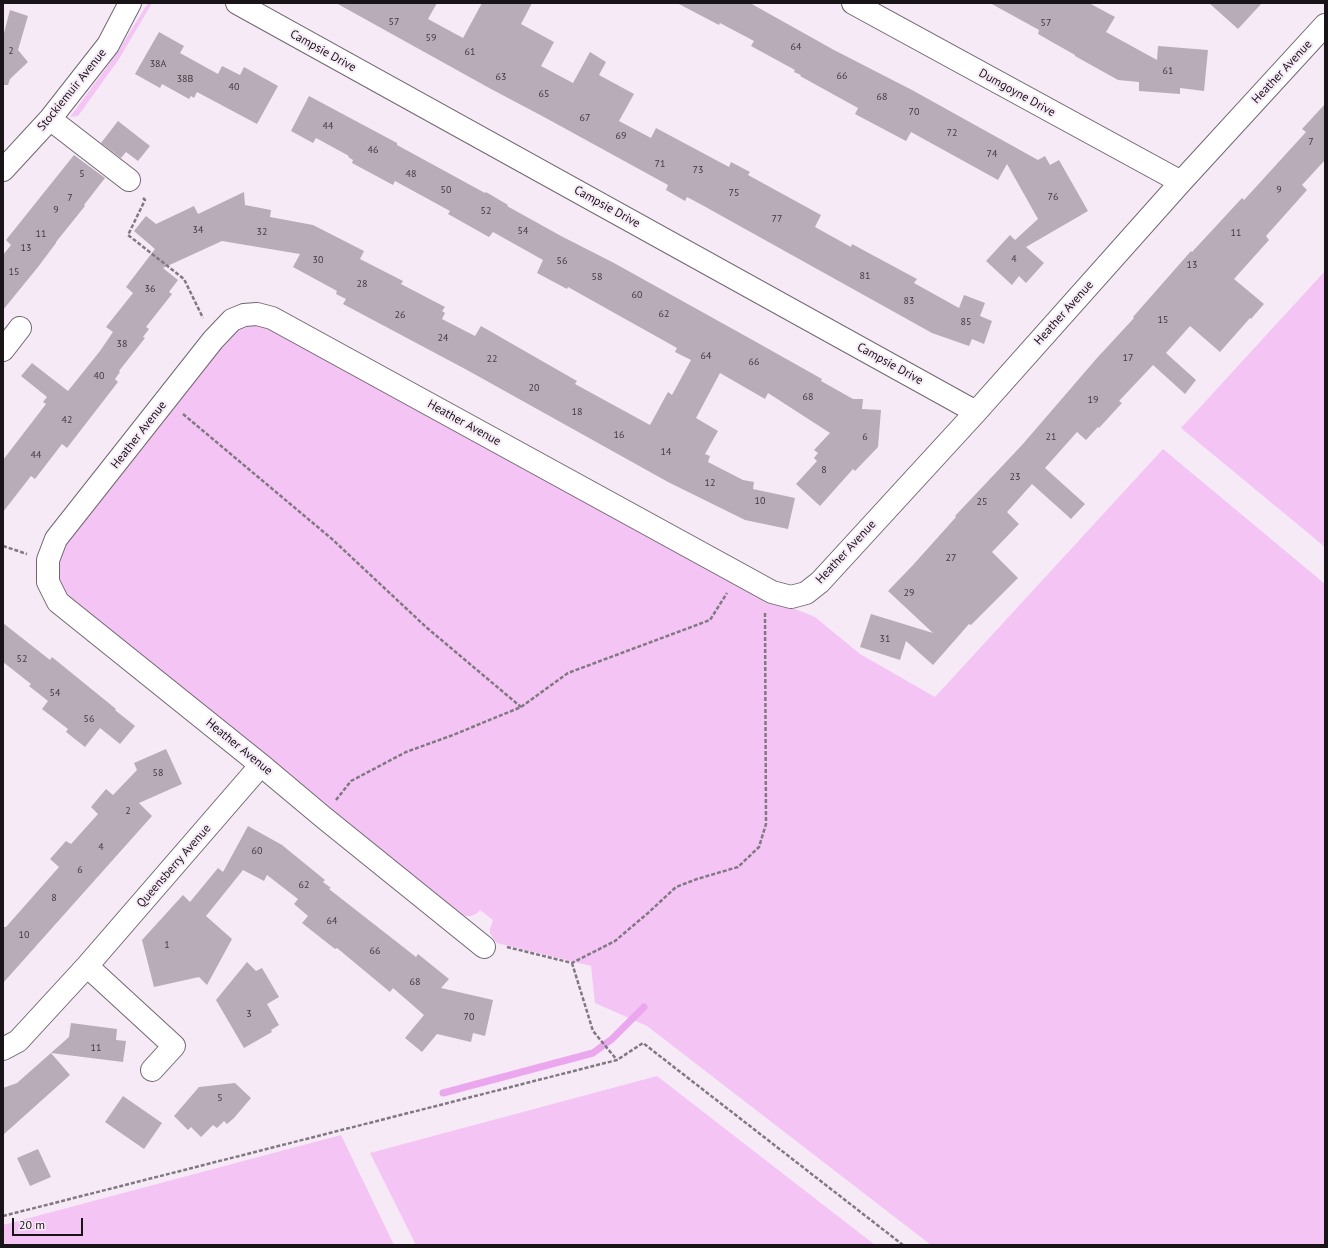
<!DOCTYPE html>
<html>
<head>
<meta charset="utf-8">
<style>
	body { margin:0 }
	#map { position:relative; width:1328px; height:1248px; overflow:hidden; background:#f6eaf6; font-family:"PT Sans",sans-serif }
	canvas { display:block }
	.frame { position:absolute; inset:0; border:4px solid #181418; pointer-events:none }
	.scale { position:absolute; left:12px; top:1218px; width:71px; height:18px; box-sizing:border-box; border:2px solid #181418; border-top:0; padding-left:5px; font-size:12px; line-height:14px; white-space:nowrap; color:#181418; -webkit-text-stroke:3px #f6eaf6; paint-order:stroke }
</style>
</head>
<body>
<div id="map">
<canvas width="1328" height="1248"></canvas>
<div class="frame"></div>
<div class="scale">20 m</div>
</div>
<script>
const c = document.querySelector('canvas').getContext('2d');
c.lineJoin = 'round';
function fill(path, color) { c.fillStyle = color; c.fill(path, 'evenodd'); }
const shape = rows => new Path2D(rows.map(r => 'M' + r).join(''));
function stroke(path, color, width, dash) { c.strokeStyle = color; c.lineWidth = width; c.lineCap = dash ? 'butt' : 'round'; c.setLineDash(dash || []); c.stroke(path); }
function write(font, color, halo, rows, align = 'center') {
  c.font = font + ' "PT Sans",sans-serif'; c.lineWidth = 4; c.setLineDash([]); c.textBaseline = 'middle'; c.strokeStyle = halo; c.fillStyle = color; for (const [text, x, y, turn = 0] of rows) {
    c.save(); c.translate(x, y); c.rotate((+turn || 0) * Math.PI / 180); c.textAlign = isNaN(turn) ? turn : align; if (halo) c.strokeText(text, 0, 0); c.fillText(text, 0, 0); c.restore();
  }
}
fill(shape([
	[148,3,152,3,119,59,78,116,70,117,115,56],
	[1325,271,1325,547,1181,428],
	[258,323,268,326,745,589,815,617,860,654,935,697,1163,449,1325,584,1325,1245,931,1245,647,1026,595,1003,591,966,497,943,493,938,490,933,490,929,493,920,480,910,476,914,471,916,466,916,461,914,67,595,61,587,57,577,60,553,227,336,239,327],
	[657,1076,875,1245,416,1245,370,1153],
	[341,1135,394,1245,3,1245,3,1225]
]), '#f4c4f5');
stroke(shape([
	[443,1093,593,1053,612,1039,644,1007]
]), '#eba7ed', 7);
fill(shape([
	[336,3,437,3,428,19,463,38,482,3,532,3,521,24,554,42,541,66,573,83,590,52,606,62,599,75,634,94,619,121,651,138,656,128,729,167,731,162,750,172,748,175,821,215,815,227,851,247,852,244,917,279,914,283,959,308,964,295,985,303,980,316,992,321,984,344,972,339,969,346,932,333,702,205,687,197,685,201,666,190,668,185,544,117,491,89],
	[677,3,750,3,834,50,912,90,1038,160,1045,156,1050,165,1059,160,1088,211,1026,247,1044,263,1026,283,1019,276,1012,285,986,261,1010,235,1015,240,1038,219,1007,164,998,180,911,132,906,141,855,114,858,108,800,76,801,75,794,72,795,70,751,46,754,41,720,23,719,25],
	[990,3,1089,3,1115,17,1106,32,1157,60,1158,46,1208,50,1204,91,1180,88,1180,94,1139,91,1139,82,1118,80,1075,56,1075,55,1038,34,1039,30],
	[1209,3,1262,3,1238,29],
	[10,10,28,16,18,50,28,62,10,79,8,85,3,85,3,32,4,33],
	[159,32,184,46,180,53,218,74,222,66,240,75,244,67,278,86,257,124,197,92,194,98,191,96,189,99,162,84,160,88,135,74],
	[309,96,397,143,397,145,485,193,486,192,508,205,507,206,561,236,614,263,749,338,822,379,821,381,853,399,863,399,862,409,881,410,878,447,855,471,853,469,820,506,796,484,817,461,814,458,818,453,814,450,830,433,768,393,765,399,720,373,696,418,718,431,705,454,710,456,708,462,743,480,754,482,753,489,795,498,788,529,745,520,668,482,467,370,343,304,346,299,336,294,337,291,293,267,300,254,222,241,163,268,178,280,169,292,172,294,146,327,149,329,143,337,145,338,119,371,120,372,115,379,118,382,67,448,62,444,35,479,31,476,3,512,3,460,46,404,43,402,47,397,21,376,32,363,68,391,100,351,113,332,106,327,133,293,126,287,155,249,134,231,146,216,156,224,194,206,198,214,244,192,245,205,271,210,270,217,313,225,364,251,360,259,403,281,401,284,445,307,442,311,445,313,442,319,475,336,481,326,577,381,575,384,650,425,668,392,672,395,691,360,675,352,677,348,568,287,567,289,537,273,543,260,493,232,489,237,448,214,450,211,395,181,393,185,352,163,353,160,348,157,349,156,316,138,313,143,291,131],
	[1325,104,1325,160,1302,185,1307,190,1266,236,1269,240,1234,279,1264,304,1251,319,1250,318,1220,352,1190,326,1166,353,1196,380,1185,394,1153,365,1119,401,1122,403,1099,428,1098,427,1086,440,1077,432,1045,468,1085,504,1071,519,1032,484,1007,512,1019,524,992,552,1018,578,971,625,969,624,933,665,906,641,900,660,860,647,871,614,933,633,888,591,913,565,956,517,955,516,1022,445,1097,358,1134,318,1133,317,1191,251,1192,252,1242,198,1244,200,1306,132,1302,129],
	[118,121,150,146,138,161,126,152,121,158,101,143],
	[74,155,105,178,84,205,85,206,56,242,56,243,38,267,3,310,3,255,11,245,6,240],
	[3,623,50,660,52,657,116,709,115,710,135,726,120,744,100,728,85,747,66,732,68,729,42,709,48,701,29,686,31,684,3,662],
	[166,749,182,784,139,803,152,816,3,983,3,927,6,927,59,867,50,859,66,841,71,844,98,814,91,807,106,789,113,795,137,770,134,763],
	[248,826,282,845,325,880,323,882,331,888,329,889,416,957,418,954,449,979,441,988,493,1000,485,1036,473,1033,471,1042,437,1034,422,1052,405,1038,424,1015,393,988,390,992,337,948,335,949,302,923,308,916,294,904,298,899,267,875,264,881,243,870,206,916,232,939,207,985,199,977,154,987,142,940,183,895,190,902,218,868,223,872],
	[247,962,256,971,262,968,279,997,267,1004,279,1025,271,1030,272,1032,244,1048,216,1000],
	[71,1023,117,1029,116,1040,126,1041,123,1062,51,1053,70,1075,3,1135,3,1088,17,1083,69,1037],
	[235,1083,251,1098,234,1118,227,1124,224,1121,217,1128,213,1125,201,1137,191,1127,188,1130,174,1116,199,1087],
	[123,1096,162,1123,144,1149,105,1122],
	[38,1149,51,1177,30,1186,17,1158]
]), '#b8acb8');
const minor = shape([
	[237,3,976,412],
	[853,3,1181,182],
	[50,119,129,180],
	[3,170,50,119,108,45,130,3],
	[3,350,20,328],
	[484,947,323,817,261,765,58,602,48,582,48,560,56,539,213,340,232,320,244,315,257,314,272,318,772,592,791,597,806,593,820,582,976,412,1181,182,1325,25],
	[87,966,174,1046,152,1070],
	[3,1049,18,1041,87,966,261,765]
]);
stroke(minor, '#716771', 24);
stroke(shape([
	[143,198,145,200,128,235,184,279,203,318],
	[183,414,332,539,426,627,521,707],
	[3,546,27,554],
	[336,800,351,781,406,752,453,735,521,707,568,673,710,620,727,593],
	[507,947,572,963,615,941,648,913,676,887,697,879,738,867,759,847,766,824,765,613],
	[572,963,593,1031,617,1060],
	[3,1216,617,1060,643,1043,903,1245]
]), '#817981', 2.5, [4, 2]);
stroke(minor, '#fff', 22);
write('10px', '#403a40', null, [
	["57",394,22],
	["57",1046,23],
	["59",431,38],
	["64",796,47],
	["2",11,51],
	["61",470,52],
	["38A",158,64],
	["61",1168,71],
	["66",842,76],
	["63",501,77],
	["38B",185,79],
	["40",234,87],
	["65",544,94],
	["68",882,97],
	["70",914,112],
	["67",585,118],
	["44",328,126],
	["72",952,133],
	["69",621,136],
	["7",1311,142],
	["46",373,150],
	["74",992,154],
	["71",660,164],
	["73",698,170],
	["5",82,174],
	["48",411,174],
	["50",446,190],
	["9",1279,190],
	["75",734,193],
	["76",1053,197],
	["7",70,198],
	["9",56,210],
	["52",486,211],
	["77",777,219],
	["34",198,230],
	["54",523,231],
	["32",262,232],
	["11",1236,233],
	["11",41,234],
	["13",26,248],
	["4",1014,259],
	["30",318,260],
	["56",562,261],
	["13",1192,265],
	["15",14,272],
	["81",865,276],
	["58",597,277],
	["28",362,284],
	["36",150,289],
	["60",637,295],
	["83",909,301],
	["62",664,314],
	["26",400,315],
	["15",1163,320],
	["85",966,322],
	["24",443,338],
	["38",122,344],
	["64",706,356],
	["17",1128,358],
	["22",492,359],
	["66",754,362],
	["40",99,376],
	["20",534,388],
	["68",808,397],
	["19",1093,400],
	["18",577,412],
	["42",67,420],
	["16",619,435],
	["6",865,437],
	["21",1051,437],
	["14",666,452],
	["44",36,455],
	["8",824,470],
	["23",1015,477],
	["12",710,483],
	["10",760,501],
	["25",982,502],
	["27",951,558],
	["29",909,593],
	["31",885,639],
	["52",22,659],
	["54",55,693],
	["56",89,719],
	["58",158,773],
	["2",128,811],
	["4",101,847],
	["60",257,851],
	["6",80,870],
	["62",304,885],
	["8",54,898],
	["64",332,921],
	["10",24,935],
	["1",167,945],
	["66",375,951],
	["68",415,982],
	["3",249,1014],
	["70",469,1017],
	["11",96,1048],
	["5",220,1098]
]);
write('12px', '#181418', '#f6eaf6', [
	["Campsie Drive",323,51,29],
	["Heather Avenue",1282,72,-47],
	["Stockiemuir Avenue",72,90,-51],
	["Dumgoyne Drive",1017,93,29],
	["Campsie Drive",607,207,29],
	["Heather Avenue",1064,313,-48],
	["Campsie Drive",890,364,29],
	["Heather Avenue",464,423,29],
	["Heather Avenue",139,435,-52],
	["Heather Avenue",846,552,-47],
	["Heather Avenue",239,747,39],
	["Queensberry Avenue",174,866,-49]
]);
</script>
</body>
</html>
